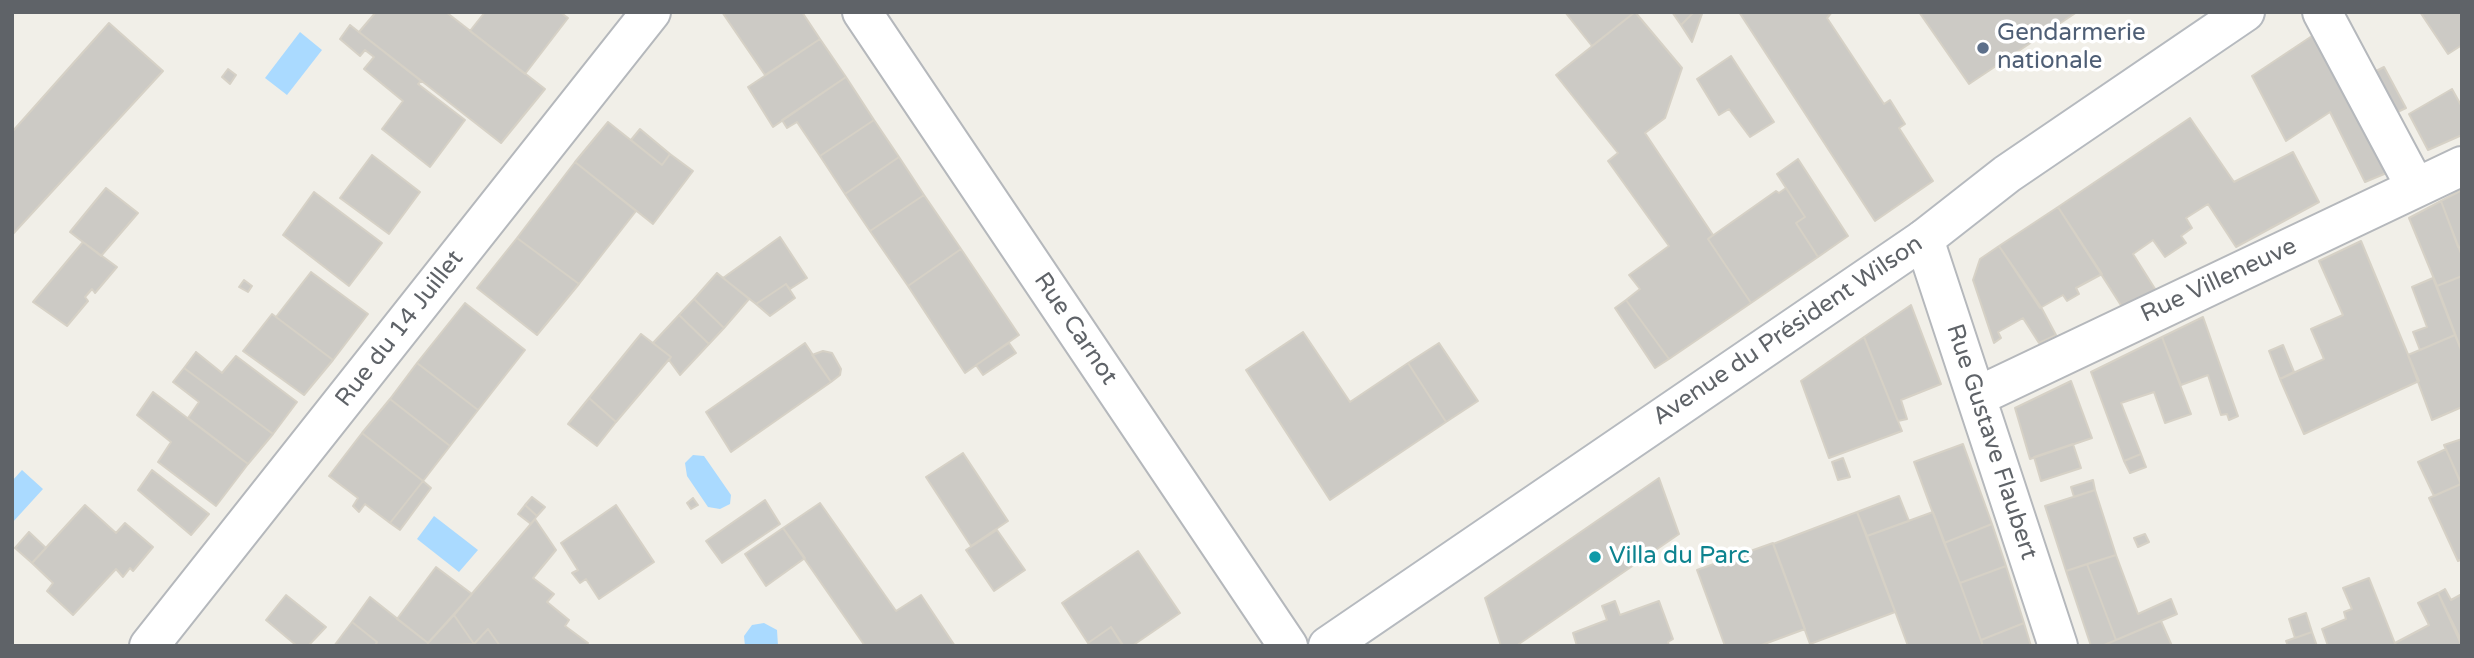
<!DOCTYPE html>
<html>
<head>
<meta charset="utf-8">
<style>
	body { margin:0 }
	#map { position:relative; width:2474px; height:658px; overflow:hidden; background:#f1efe8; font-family:"Varela Round",sans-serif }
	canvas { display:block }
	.frame { position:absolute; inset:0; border:14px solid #5f6368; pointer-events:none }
</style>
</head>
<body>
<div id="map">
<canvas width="2474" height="658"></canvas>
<div class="frame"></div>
</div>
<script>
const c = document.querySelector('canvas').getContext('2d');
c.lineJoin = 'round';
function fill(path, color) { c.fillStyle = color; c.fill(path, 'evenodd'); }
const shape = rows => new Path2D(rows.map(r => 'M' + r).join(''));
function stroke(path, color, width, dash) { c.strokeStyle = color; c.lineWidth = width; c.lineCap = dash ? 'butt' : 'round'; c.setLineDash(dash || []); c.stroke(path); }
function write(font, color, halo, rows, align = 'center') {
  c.font = font + ' "Varela Round",sans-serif'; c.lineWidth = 7; c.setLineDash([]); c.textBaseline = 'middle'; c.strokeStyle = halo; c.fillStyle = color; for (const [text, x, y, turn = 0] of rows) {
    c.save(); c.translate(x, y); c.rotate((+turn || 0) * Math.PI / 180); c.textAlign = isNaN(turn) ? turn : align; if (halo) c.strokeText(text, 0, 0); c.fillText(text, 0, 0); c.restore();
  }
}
fill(shape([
	[300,32,322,50,287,95,265,78],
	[693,455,704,456,731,495,730,504,720,509,708,507,687,476,685,463],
	[22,470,43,489,12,523,12,481],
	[434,516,478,550,459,572,417,539],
	[764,623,777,630,778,646,745,646,744,636,752,625]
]), '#aadaff');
const building = shape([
	[376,12,446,12,545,89,501,143,359,32,376,12],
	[485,12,560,12,568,18,525,74,470,31,485,12],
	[722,12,802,12,820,39,765,75,722,12],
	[1565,12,1635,12,1592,46,1565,12],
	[1635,12,1682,68,1665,118,1645,133,1713,235,1708,239,1751,303,1669,359,1626,300,1640,289,1629,275,1669,246,1608,161,1618,153,1556,75,1635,12],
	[1672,12,1694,12,1681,25,1672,12],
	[1694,12,1702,14,1692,42,1681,25,1694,12],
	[1739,12,1832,12,1827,18,1884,104,1890,100,1905,124,1899,128,1933,181,1875,221,1739,12],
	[1919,12,2077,12,1969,84,1919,12],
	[2420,12,2462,12,2462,45,2448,54,2420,12],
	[109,23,163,71,12,235,12,132,109,23],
	[350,25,421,81,418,84,465,120,430,167,382,129,403,101,364,69,374,57,365,50,360,56,340,39,350,25],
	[2315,34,2389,172,2365,182,2330,112,2286,141,2252,76,2315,34],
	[820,39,846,77,773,127,748,87,820,39],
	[1731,56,1774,122,1750,137,1729,109,1719,115,1697,79,1731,56],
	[2384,67,2406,108,2389,116,2368,75,2384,67],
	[228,69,236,75,230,84,222,77,228,69],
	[846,77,874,120,820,156,797,122,787,128,782,120,846,77],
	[2452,89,2462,107,2462,135,2428,150,2409,114,2452,89],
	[2190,118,2234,182,2293,152,2319,202,2236,247,2208,204,2186,218,2192,228,2181,236,2186,243,2165,257,2153,240,2133,254,2157,292,2124,310,2058,207,2190,118],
	[874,120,899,157,845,194,820,156,874,120],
	[608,122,662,165,670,154,693,171,653,224,575,162,608,122],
	[640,129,670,154,662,165,631,140,640,129],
	[372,155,420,192,389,234,340,198,372,155],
	[899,157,924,195,870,231,845,194,899,157],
	[1798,159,1848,236,1818,257,1796,223,1805,217,1777,174,1798,159],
	[575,162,636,211,579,284,517,238,575,162],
	[106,188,138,213,101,256,70,232,106,188],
	[1786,188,1805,217,1796,223,1818,257,1751,303,1708,239,1776,191,1779,193,1786,188],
	[2462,190,2462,246,2458,247,2441,201,2462,190],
	[314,192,382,243,349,286,283,235,314,192],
	[924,195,961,249,908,286,870,231,924,195],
	[2441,201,2462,256,2462,276,2437,286,2409,218,2441,201],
	[2058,207,2102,274,2076,288,2079,294,2067,301,2063,295,2040,308,1999,246,2058,207],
	[780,237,807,278,790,289,786,284,756,304,723,278,780,237],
	[517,238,579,284,537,335,477,288,517,238],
	[2361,241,2419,381,2304,434,2280,379,2324,359,2311,329,2343,315,2319,261,2361,241],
	[83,242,117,267,95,293,92,289,85,297,88,301,67,326,33,302,83,242],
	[1999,246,2041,307,2056,335,2039,343,2023,318,1998,332,2001,338,1994,343,1973,280,1980,259,1999,246],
	[961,249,1019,335,965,373,908,286,961,249],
	[311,272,368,314,333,360,276,317,311,272],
	[717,273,749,299,724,328,694,299,717,273],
	[2462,276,2462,352,2437,286,2462,276],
	[2433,278,2455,335,2420,350,2413,332,2427,327,2412,287,2433,278],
	[244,280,252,286,248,292,239,287,244,280],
	[786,284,795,298,770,316,756,304,786,284],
	[694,299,724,328,709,344,679,315,694,299],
	[1626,300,1669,359,1655,368,1615,308,1626,300],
	[465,303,525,350,478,410,417,363,465,303],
	[1911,305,1941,384,1901,400,1907,419,1898,421,1864,337,1911,305],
	[272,314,333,360,304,395,243,351,272,314],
	[679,315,709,344,680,375,669,360,671,357,653,343,679,315],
	[2203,317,2238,416,2229,420,2227,414,2221,415,2208,375,2181,385,2162,337,2203,317],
	[1303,332,1350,402,1408,363,1446,422,1330,500,1246,370,1303,332],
	[641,334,671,357,616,422,589,398,641,334],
	[2455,335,2462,352,2462,407,2432,420,2408,355,2455,335],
	[1864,337,1902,431,1829,458,1801,381,1864,337],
	[2162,337,2191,414,2165,423,2154,392,2121,403,2141,454,2124,461,2091,372,2162,337],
	[805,343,831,382,731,452,706,412,805,343],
	[1009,343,1016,353,983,375,976,365,1009,343],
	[1439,343,1478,401,1446,422,1408,363,1439,343],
	[2283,345,2294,372,2280,379,2269,351,2283,345],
	[823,351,832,353,841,369,840,375,831,382,812,355,823,351],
	[196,352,222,373,236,356,297,402,273,434,184,368,196,352],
	[417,363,478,410,450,446,390,399,417,363],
	[184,368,273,434,248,464,188,418,199,402,173,382,184,368],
	[2071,381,2092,438,2030,459,2015,408,2071,381],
	[153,392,248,464,216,506,158,462,171,442,137,415,153,392],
	[589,398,616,422,597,446,568,424,589,398],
	[390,399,450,446,423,481,362,433,390,399],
	[362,433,423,481,390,523,365,504,359,512,353,506,358,498,329,476,362,433],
	[2462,439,2462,485,2444,445,2462,439],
	[1963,444,1992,524,1944,543,1914,462,1963,444],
	[2073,444,2081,468,2041,481,2034,457,2073,444],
	[2446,449,2461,484,2434,496,2418,462,2446,449],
	[963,453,1008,521,971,546,926,477,963,453],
	[2141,454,2146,467,2130,473,2124,461,2141,454],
	[1843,458,1850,477,1838,480,1832,462,1843,458],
	[152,470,209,514,191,535,138,490,152,470],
	[1659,478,1679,534,1516,646,1501,646,1485,598,1659,478],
	[2093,480,2095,490,2074,497,2071,487,2093,480],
	[423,481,431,488,400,530,390,523,423,481],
	[2461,484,2462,559,2458,561,2429,498,2461,484],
	[2095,490,2116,555,2066,571,2045,506,2095,490],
	[1899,496,1909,521,1867,536,1857,512,1899,496],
	[532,497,545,507,537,516,525,505,532,497],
	[693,498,698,505,691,509,687,503,693,498],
	[765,500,780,524,722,563,706,541,765,500],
	[820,503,896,611,921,595,955,646,865,646,783,528,820,503],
	[85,505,116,533,125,523,153,547,133,571,130,568,123,577,116,569,73,615,47,591,53,583,32,563,85,505],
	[525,505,537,516,531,524,518,514,525,505],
	[616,505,654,562,599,599,586,579,580,583,572,573,578,570,561,543,616,505],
	[1857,512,1895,612,1810,644,1773,544,1857,512],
	[1933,512,1960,583,1983,646,1908,646,1867,536,1933,512],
	[535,519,556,550,533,578,554,594,547,602,569,620,565,626,588,643,586,646,500,646,488,629,474,644,454,615,535,519],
	[1992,524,2006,566,1960,583,1944,543,1992,524],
	[783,528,805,558,766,586,745,554,783,528],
	[997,530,1025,570,994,591,966,550,997,530],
	[29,532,46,548,32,563,15,548,29,532],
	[2145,534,2149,542,2138,547,2134,538,2145,534],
	[1773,543,1805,629,1759,646,1725,646,1697,570,1773,543],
	[1138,551,1180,613,1132,646,1123,646,1111,627,1088,643,1062,603,1138,551],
	[2116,555,2138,614,2171,599,2177,614,2116,640,2087,564,2116,555],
	[2087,564,2116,640,2102,646,2091,646,2066,571,2087,564],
	[2006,566,2024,623,1981,640,1960,583,2006,566],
	[436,567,472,594,428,643,397,619,436,567],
	[2369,578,2396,646,2328,646,2322,629,2346,619,2344,612,2352,609,2343,588,2369,578],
	[2445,589,2451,600,2462,594,2462,642,2438,593,2445,589],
	[2438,593,2462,646,2396,646,2395,643,2429,625,2418,603,2438,593],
	[286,595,326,627,308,646,297,646,266,620,286,595],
	[370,597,428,643,427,646,375,646,377,642,352,622,370,597],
	[1615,601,1620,615,1659,601,1673,639,1668,642,1669,646,1577,646,1573,633,1607,620,1602,606,1615,601],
	[2306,613,2312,632,2295,638,2289,619,2306,613],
	[454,615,474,644,427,646,428,643,454,615],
	[2161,621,2172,646,2102,646,2116,640,2161,621],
	[352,622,377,642,375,646,334,646,352,622],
	[2024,623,2031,646,1983,646,1981,640,2024,623],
	[1111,627,1123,645,1090,646,1088,643,1111,627],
	[488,629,500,646,475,646,474,644,488,629],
	[2312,632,2317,646,2288,646,2286,641,2312,632]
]);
fill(building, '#cccac5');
stroke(building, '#d6d1c6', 2);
const minor = shape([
	[862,12,1288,646],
	[2322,12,2416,188],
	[1924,239,2058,646],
	[1976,397,2462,166],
	[149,646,651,12]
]);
const secondary = shape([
	[1328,646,1924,239,2007,174,2245,12]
]);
stroke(minor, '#b5b8bc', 42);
stroke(secondary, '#b6babf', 42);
stroke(minor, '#fff', 38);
stroke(secondary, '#fff', 38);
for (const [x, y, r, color] of [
	[1983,48,7,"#5c6f8a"],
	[1595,557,7,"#0f9aa8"]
]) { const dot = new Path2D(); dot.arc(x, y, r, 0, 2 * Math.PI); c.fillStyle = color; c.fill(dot); stroke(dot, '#fff', 2.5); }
write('24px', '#4e5e75', '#fff', [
	["Gendarmerie",1997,34],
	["nationale",1997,62]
], 'left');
write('24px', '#5f6368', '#fff', [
	["Rue Villeneuve",2219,281,-25],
	["Rue du 14 Juillet",400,329,-52],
	["Rue Carnot",1075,329,56],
	["Avenue du Président Wilson",1788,331,-34],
	["Rue Gustave Flaubert",1991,442,72]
]);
write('24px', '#0d838f', '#fff', [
	["Villa du Parc",1609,557]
], 'left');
</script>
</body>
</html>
